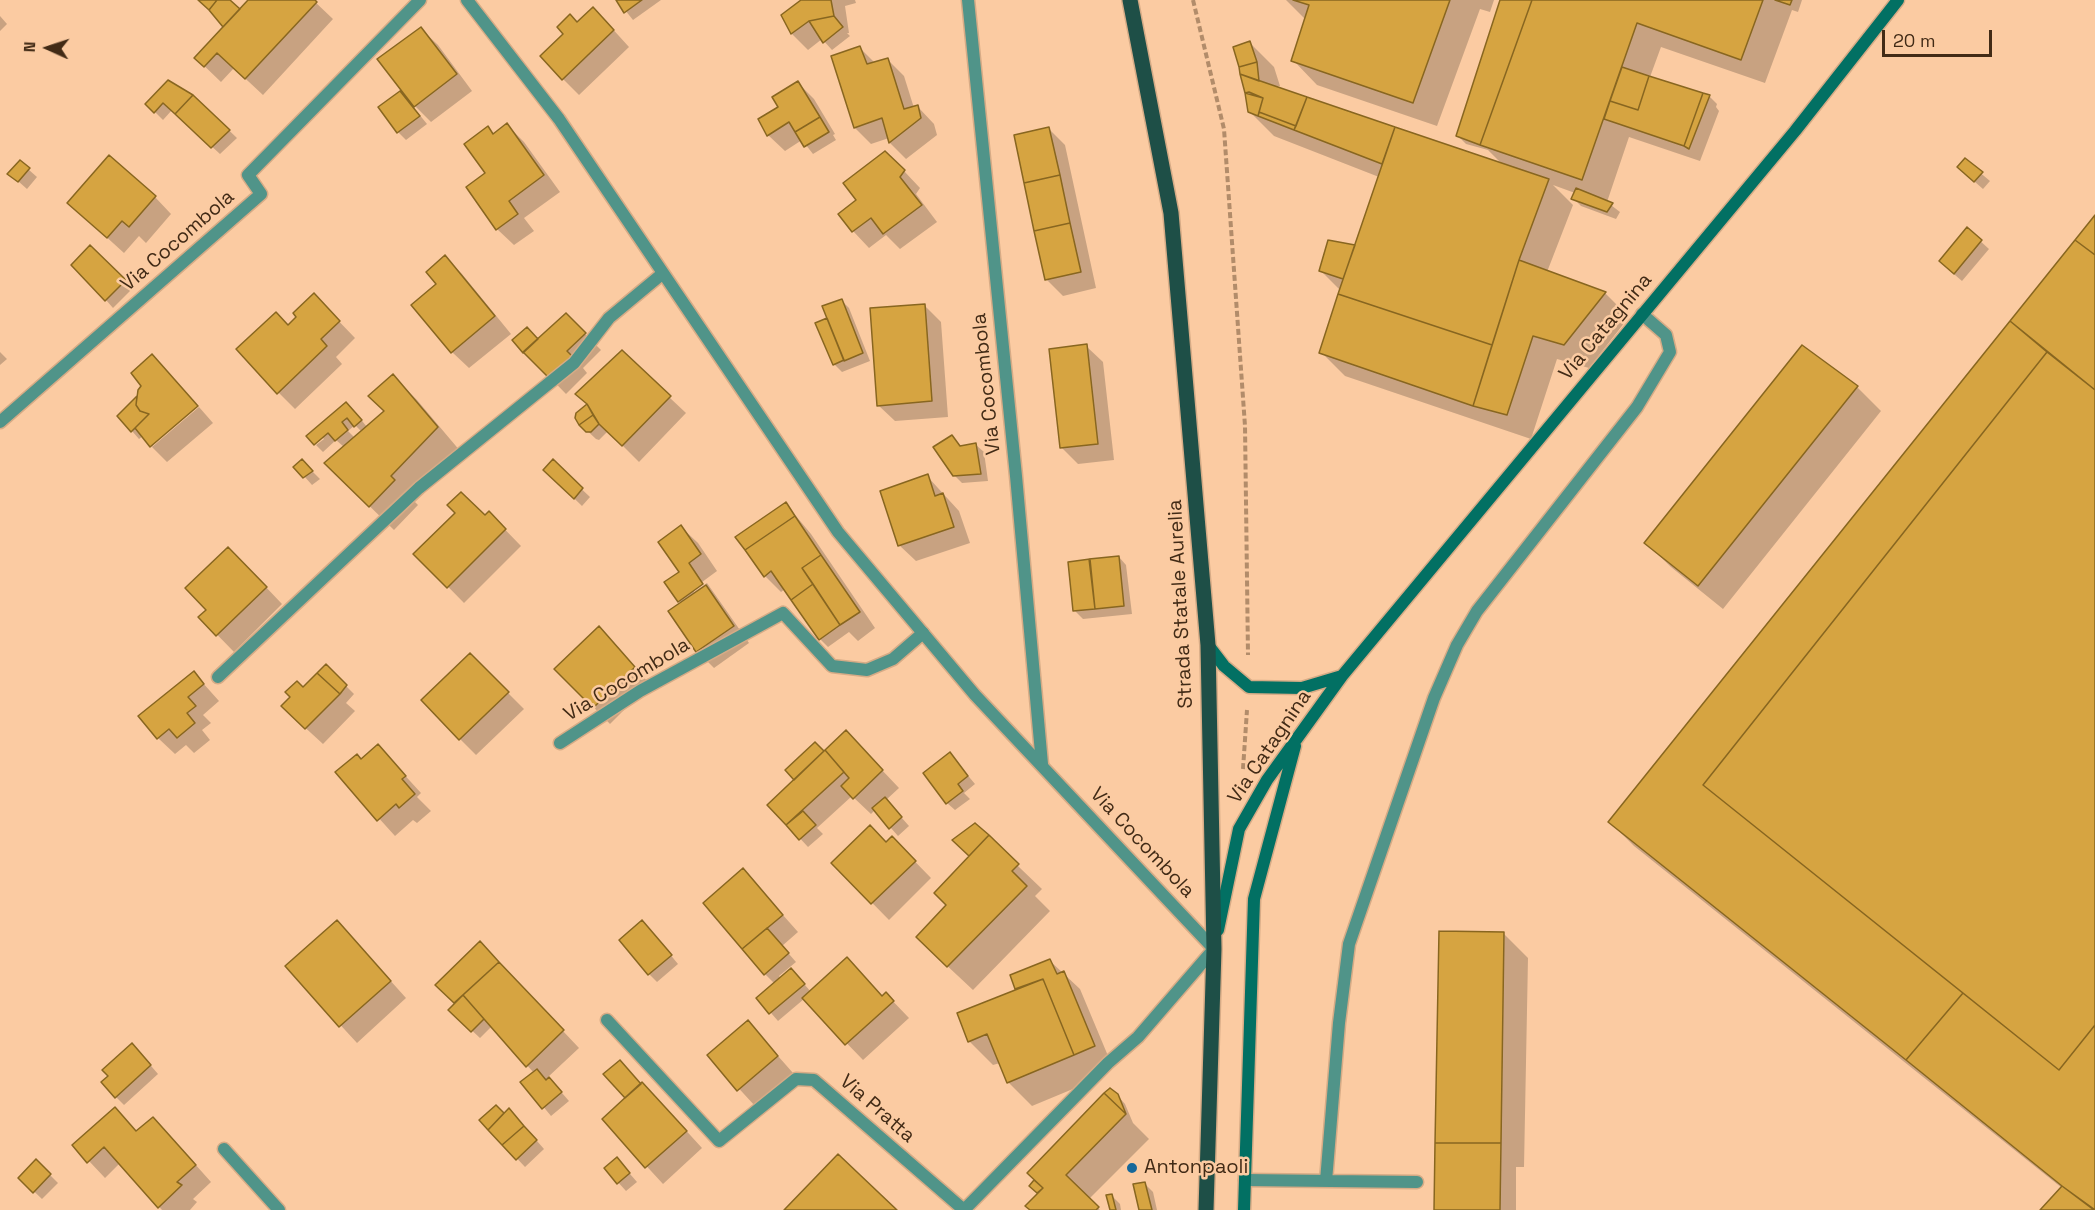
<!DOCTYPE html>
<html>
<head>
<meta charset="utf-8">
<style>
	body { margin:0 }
	#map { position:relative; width:2095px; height:1210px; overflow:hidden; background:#fbcba2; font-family:"Space Grotesk",sans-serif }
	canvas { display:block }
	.north { position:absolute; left:18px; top:18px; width:60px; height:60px; -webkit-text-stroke:4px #fbcba2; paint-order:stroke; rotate:273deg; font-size:16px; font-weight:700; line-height:24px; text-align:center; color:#422b16 }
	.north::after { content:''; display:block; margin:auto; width:21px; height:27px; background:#422b16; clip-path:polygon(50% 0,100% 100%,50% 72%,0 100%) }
	.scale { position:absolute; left:1882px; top:30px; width:110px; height:27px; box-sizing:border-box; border:3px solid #422b16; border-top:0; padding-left:8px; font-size:18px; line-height:21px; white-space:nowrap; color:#422b16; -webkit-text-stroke:4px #fbcba2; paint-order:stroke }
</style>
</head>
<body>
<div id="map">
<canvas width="2095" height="1210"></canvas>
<div class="north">N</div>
<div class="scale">20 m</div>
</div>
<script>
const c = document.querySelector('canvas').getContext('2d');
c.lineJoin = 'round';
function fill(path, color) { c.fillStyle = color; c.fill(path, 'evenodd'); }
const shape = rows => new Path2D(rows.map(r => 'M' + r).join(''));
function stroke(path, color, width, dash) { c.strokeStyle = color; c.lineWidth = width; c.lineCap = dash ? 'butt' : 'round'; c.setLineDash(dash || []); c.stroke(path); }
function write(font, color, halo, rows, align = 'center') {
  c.font = font + ' "Space Grotesk",sans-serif'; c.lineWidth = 5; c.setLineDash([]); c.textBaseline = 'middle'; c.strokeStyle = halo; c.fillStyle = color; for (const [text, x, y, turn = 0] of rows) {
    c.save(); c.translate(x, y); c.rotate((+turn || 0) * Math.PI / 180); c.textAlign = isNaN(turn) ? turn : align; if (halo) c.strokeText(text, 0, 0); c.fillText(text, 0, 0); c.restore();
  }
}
fill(shape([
	[200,0,231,0,229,1,240,11,250,0,313,0,333,19,263,95,234,68,221,82,196,58,225,27],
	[617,0,661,0,633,20],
	[804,0,855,0,856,3,845,6,849,33,847,33,850,36,832,50,822,39,808,50,792,34,783,15],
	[1286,0,1494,0,1490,12,1480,9,1437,126,1317,85,1293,60,1306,20],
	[1502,0,1802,0,1798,12,1792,10,1765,83,1661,47,1650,77,1709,96,1717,104,1716,107,1719,111,1700,161,1629,137,1607,202,1620,212,1616,219,1581,206,1573,198,1575,193,1553,185,1573,205,1547,272,1605,293,1629,317,1589,368,1557,359,1531,439,1345,376,1321,352,1341,291,1321,271,1356,247,1379,177,1274,136,1249,111,1250,43,1274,67,1280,86,1275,87,1502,164,1488,150,1466,144,1458,136],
	[0,16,7,24,0,31],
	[578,23,609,25,629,47,579,95,563,79],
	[421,29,438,45,472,91,431,122,415,106,414,108,427,124,406,140,398,132,400,93,409,102,411,101],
	[860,48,875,63,888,60,904,76,914,108,918,107,934,124,937,135,906,159,890,143,889,138,871,144,855,128],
	[798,83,814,99,835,134,833,135,836,140,813,154,802,140,785,151,768,135,780,108],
	[193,96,237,138,220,154,172,110,163,120,147,104],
	[507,125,524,142,560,192,524,218,534,231,514,245,497,229,487,173,488,128,495,135],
	[1049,129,1065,145,1096,288,1063,296,1046,279],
	[1965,160,1990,181,1983,189,1967,175],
	[20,162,37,177,27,189,10,174],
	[904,171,920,188,916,194,937,222,900,249,886,235,869,248,853,231],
	[155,197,171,214,146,243,139,236,124,253,69,203],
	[2095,217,2095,1210,2042,1210,2062,1188,1634,846,1610,822],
	[1967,229,1989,249,1962,281,1948,269],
	[90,247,132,289,113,308,106,300],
	[445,257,462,274,511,334,469,368,452,352,413,305,438,285],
	[841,300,849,308,870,361,842,372,834,364,829,319],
	[924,305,941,322,948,417,895,421,878,405],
	[330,312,355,338,336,357,342,364,295,409,278,392,289,326],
	[566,315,601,350,583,368,587,373,566,394,532,359,538,340],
	[1086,346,1103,362,1114,460,1078,464,1061,447],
	[0,352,7,359,0,365],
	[152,356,155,441,152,447,143,436,139,439,119,416,136,400,138,402],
	[393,376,417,400,461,452,414,501,418,505,394,530,350,487,344,447,336,440,323,452,316,445,324,439,322,437,354,411,367,427,385,411],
	[355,425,362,432,355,438,348,431],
	[1857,387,1881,411,1723,609,1671,567,1646,543],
	[669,397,686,413,639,462,608,431,599,440,596,439,580,424,577,413,588,405],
	[199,407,213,423,167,462,152,447],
	[951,437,961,447,976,445,984,452,988,481,962,483,954,475],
	[553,462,590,497,582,506,545,470],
	[296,467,310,469,320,479,312,485],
	[927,476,959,511,970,543,916,561,899,545],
	[786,504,811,534,875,628,858,641,849,632,828,647,820,639,785,589,781,592,765,576],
	[457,513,485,517,489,513,521,546,464,603,416,554],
	[681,527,698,543,717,571,694,588,694,592,707,583,749,643,714,668,697,651,670,612,682,603,679,601],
	[1119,557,1126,565,1132,614,1083,619,1075,611],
	[245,565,282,604,234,652,200,617],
	[599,629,650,684,610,724,556,669],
	[470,655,524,709,476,755,460,739],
	[326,666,354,694,346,703,355,711,323,744,299,722,292,697,303,689],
	[194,673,219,701,203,715,211,723,202,730,210,740,194,753,186,745,175,754,158,738],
	[378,746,421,793,417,797,431,811,417,823,413,820,395,836,338,773,362,760],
	[862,749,899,788,886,800,909,826,898,836,875,810,871,814,852,796,817,828,823,834,808,847,769,805,824,753],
	[950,754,975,784,964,793,970,799,955,810,947,803],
	[975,825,1042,889,1035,896,1050,911,973,990,942,961,948,905,971,856,955,840],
	[892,838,931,878,889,920,833,863,887,844],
	[743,870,798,932,782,946,796,962,779,976,781,979,799,978,811,992,847,959,883,997,886,994,909,1018,863,1060,804,999,778,1021,758,998,775,984,765,974],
	[650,930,678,964,657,982,649,974],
	[1503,933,1528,958,1524,1167,1516,1167,1516,1210,1435,1210],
	[353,939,406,998,357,1043,287,967],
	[480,943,579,1048,548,1077,569,1101,551,1116,523,1082,534,1073,492,1026,480,1038,450,1010,456,1003,437,985],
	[1049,960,1080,989,1111,1063,1097,1079,1032,1106,1008,1082,1000,1063,993,1065,969,1041,1019,990,1017,988],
	[748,1022,793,1073,755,1106,709,1056],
	[140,1053,158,1074,124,1105,116,1097],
	[642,1085,659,1101,702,1148,663,1184,604,1120],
	[1117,1095,1125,1104,1133,1123,1149,1139,1089,1199,1100,1210,1031,1210,1039,1194,1031,1186],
	[495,1107,504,1115,517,1118,544,1149,525,1167,481,1120],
	[115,1109,137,1132,169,1135,211,1182,193,1199,197,1202,190,1210,162,1210,120,1163,105,1178,89,1161],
	[36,1161,58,1183,42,1199,20,1178],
	[624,1167,637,1182,626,1191,606,1169],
	[1145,1184,1153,1192,1157,1210,1140,1210],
	[1112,1196,1120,1204,1121,1210,1111,1210]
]), '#0003');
const building = shape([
	[198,0,217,0,209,10,198,0],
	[217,0,230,0,240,9,223,27,209,10,217,0],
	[248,0,315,0,317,2,245,79,217,53,204,67,194,58,248,0],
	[616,0,642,0,624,13,616,0],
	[801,0,831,0,834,16,809,21,791,34,781,15,801,0],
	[1293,0,1450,0,1413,103,1291,61,1309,5,1293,0],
	[1500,0,1532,0,1480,145,1456,136,1500,0],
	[1532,0,1763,0,1741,60,1637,23,1582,180,1480,145,1532,0],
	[1775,0,1792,0,1790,5,1775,0],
	[593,7,614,30,562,80,540,56,563,34,557,27,570,14,577,22,593,7],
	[834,16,843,27,823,43,809,21,834,16],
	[421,27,457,74,414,107,377,59,421,27],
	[1250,41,1257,62,1239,67,1233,47,1250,41],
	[860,46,867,64,888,58,904,109,918,105,921,118,889,143,882,118,854,128,831,56,860,46],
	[1257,62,1259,81,1240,74,1239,67,1257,62],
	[1622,67,1649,76,1638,110,1610,101,1622,67],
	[1240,74,1307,97,1296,126,1259,112,1263,98,1245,93,1240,74],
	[1649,76,1703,93,1684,146,1604,119,1610,101,1638,110,1649,76],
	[168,80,193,95,175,114,163,103,154,113,145,104,168,80],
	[798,81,820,117,795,132,789,122,767,136,758,119,778,107,772,97,798,81],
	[400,91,420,116,397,133,378,107,400,91],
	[1249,92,1263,98,1258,116,1248,112,1245,93,1249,92],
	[1703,93,1710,95,1689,149,1684,146,1703,93],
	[193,95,230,130,211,148,175,114,193,95],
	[1307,97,1395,127,1382,164,1294,130,1307,97],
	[1259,112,1296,126,1294,130,1258,116,1259,112],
	[820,117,829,132,804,147,795,132,820,117],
	[507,123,544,175,509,201,518,214,496,230,466,187,485,173,464,144,488,126,493,134,507,123],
	[1049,127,1060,175,1024,183,1014,135,1049,127],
	[1395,127,1549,179,1519,260,1492,345,1338,294,1395,127],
	[885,151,905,170,900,177,922,205,883,234,871,218,852,232,838,214,856,200,843,183,885,151],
	[109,155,156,196,129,227,122,221,107,238,67,203,109,155],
	[1965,158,1983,172,1974,182,1957,167,1965,158],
	[20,160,30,168,18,182,7,174,20,160],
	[1060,175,1070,223,1034,231,1024,183,1060,175],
	[1576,188,1613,203,1607,212,1571,199,1576,188],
	[2095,215,2095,255,2075,240,2095,215],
	[1070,223,1081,272,1045,280,1034,231,1070,223],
	[1967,227,1982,240,1954,274,1939,261,1967,227],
	[1328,240,1355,245,1343,279,1319,271,1328,240],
	[2075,240,2095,255,2095,390,2010,321,2075,240],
	[90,245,126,280,105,301,71,265,90,245],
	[445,255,495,316,451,353,411,305,436,284,426,272,445,255],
	[1519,260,1606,292,1564,345,1533,336,1507,415,1473,406,1519,260],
	[314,293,340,321,321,339,327,346,277,394,236,349,276,312,288,325,296,317,293,313,314,293],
	[1338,294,1492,345,1473,406,1319,353,1338,294],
	[842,299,863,353,844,361,822,306,842,299],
	[925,304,932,401,877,406,870,308,925,304],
	[566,313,586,333,567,351,572,356,549,378,523,352,566,313],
	[827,318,844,360,833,365,815,323,827,318],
	[2010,321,2047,352,1703,785,1963,993,1906,1060,1608,822,2010,321],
	[527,327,538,339,523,353,512,340,527,327],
	[1087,344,1098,444,1060,448,1049,349,1087,344],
	[1802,345,1858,386,1698,586,1644,543,1802,345],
	[622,350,671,396,622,446,599,424,587,404,575,394,622,350],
	[2047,352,2095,390,2095,1025,2059,1070,1703,785,2047,352],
	[152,354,198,406,150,447,135,428,149,414,140,411,136,405,138,390,141,386,131,373,152,354],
	[393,374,438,427,391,476,395,480,369,507,324,463,384,411,368,396,393,374],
	[137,396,136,405,140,411,149,414,131,432,117,416,137,396],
	[346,402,362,420,354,427,347,418,342,422,348,430,335,441,328,433,314,445,306,436,346,402],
	[587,404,593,415,579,425,575,418,576,413,587,404],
	[593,415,599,424,591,432,586,432,579,425,593,415],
	[952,435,960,446,976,443,981,474,953,476,933,447,952,435],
	[302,459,313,471,303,478,293,467,302,459],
	[553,459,583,488,574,499,543,470,553,459],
	[928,474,935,496,943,493,954,527,898,546,880,491,928,474],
	[461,492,485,515,489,511,506,529,447,588,413,554,455,513,447,505,461,492],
	[786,502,795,516,745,550,735,537,786,502],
	[795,516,821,555,802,568,813,584,791,600,771,571,764,577,745,550,795,516],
	[681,525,701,554,689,563,703,584,678,602,664,582,679,572,658,542,681,525],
	[228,547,267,587,216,636,198,617,206,610,185,588,228,547],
	[821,555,860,612,840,625,802,568,821,555],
	[1119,556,1124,606,1095,609,1089,559,1119,556],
	[1090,559,1095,609,1073,611,1068,562,1090,559],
	[813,584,840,625,819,640,791,600,813,584],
	[706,585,734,626,696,652,668,611,706,585],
	[599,626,635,667,593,708,554,669,599,626],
	[470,653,509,692,459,740,421,700,470,653],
	[326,664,347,685,340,694,317,673,326,664],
	[194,671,204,684,188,697,196,706,187,713,195,723,177,738,169,729,157,739,138,716,194,671],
	[317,673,340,694,305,729,281,706,290,697,285,692,297,681,303,687,317,673],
	[846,730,883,770,853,799,841,786,849,778,825,750,846,730],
	[815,742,824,751,794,780,785,770,815,742],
	[378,744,406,776,402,779,415,794,399,808,396,804,377,821,335,772,357,754,361,759,378,744],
	[825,750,844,772,786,825,767,805,825,750],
	[950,752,968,776,958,784,963,791,946,804,923,773,950,752],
	[885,797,902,817,889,829,872,808,885,797],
	[803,811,816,825,799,840,786,825,803,811],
	[975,823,989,835,969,856,952,840,975,823],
	[870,825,886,842,892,836,916,861,871,904,831,863,870,825],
	[989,835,1019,864,1012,871,1027,886,947,967,916,937,946,905,934,893,989,835],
	[743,868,783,915,742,949,703,903,743,868],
	[337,920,391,981,339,1027,285,966,337,920],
	[642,920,672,955,648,975,619,940,642,920],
	[767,928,789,953,764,975,742,949,767,928],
	[1439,931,1504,932,1501,1143,1435,1143,1439,931],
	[480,941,499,962,454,1003,435,985,480,941],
	[847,957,882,996,886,992,894,1001,845,1045,802,998,847,957],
	[1050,959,1057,974,1064,971,1095,1046,1074,1055,1043,979,1015,989,1010,975,1050,959],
	[499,962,564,1030,526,1067,463,995,499,962],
	[791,968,805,984,769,1014,756,998,791,968],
	[1043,979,1074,1055,1007,1083,987,1034,968,1042,957,1013,1043,979],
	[1963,993,2059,1070,2095,1025,2095,1210,2062,1186,1906,1060,1963,993],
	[463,995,484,1019,471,1032,448,1010,463,995],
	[748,1020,778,1056,737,1091,707,1055,748,1020],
	[132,1043,151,1065,115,1098,101,1082,108,1076,102,1070,132,1043],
	[620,1060,641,1084,625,1098,603,1074,620,1060],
	[537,1069,546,1080,549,1077,562,1092,542,1109,520,1082,537,1069],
	[642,1082,687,1131,645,1168,602,1119,642,1082],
	[1110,1088,1118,1094,1126,1114,1104,1093,1110,1088],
	[1104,1093,1126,1114,1066,1175,1099,1207,1096,1210,1030,1210,1025,1206,1043,1188,1027,1173,1104,1093],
	[496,1105,504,1113,488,1130,479,1120,496,1105],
	[115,1107,136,1131,153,1117,196,1165,177,1182,182,1185,158,1208,104,1147,87,1163,72,1145,115,1107],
	[509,1108,524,1126,502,1145,488,1130,509,1108],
	[524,1126,537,1140,516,1160,502,1145,524,1126],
	[1435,1143,1501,1143,1500,1210,1434,1210,1435,1143],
	[838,1154,897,1210,784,1210,838,1154],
	[617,1157,630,1173,617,1184,604,1168,617,1157],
	[36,1159,51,1174,33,1193,18,1178,36,1159],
	[1034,1180,1043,1188,1037,1193,1029,1186,1034,1180],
	[1145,1182,1152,1210,1139,1210,1133,1184,1145,1182],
	[2062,1186,2094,1210,2040,1210,2062,1186],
	[1112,1194,1116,1210,1110,1210,1106,1195,1112,1194]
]);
fill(building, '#d6a441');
stroke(building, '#886620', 1.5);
const service = shape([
	[1245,1180,1417,1182],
	[1326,1181,1339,1023,1349,944,1434,698,1457,645,1477,611,1637,407,1670,352,1666,335,1642,314]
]);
const minor = shape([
	[968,0,1016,476,1042,764],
	[0,422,261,194,248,175,420,0],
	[218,677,419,488,574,363,609,318,662,274],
	[560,743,640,691,783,613,832,666,867,670,893,659,923,633],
	[607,1020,719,1141,796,1079,814,1080,964,1210],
	[224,1149,279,1210],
	[964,1210,1108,1063,1138,1037,1214,949]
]);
const tertiary = shape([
	[467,0,559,119,838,532,975,695,1214,949]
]);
const secondary = shape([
	[1208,645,1224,666,1249,687,1302,688,1342,676],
	[1218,930,1239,829,1267,780,1342,676,1795,131,1898,0],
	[1244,1210,1254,899,1295,746]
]);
const primary = shape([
	[1130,0,1171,213,1208,645,1214,949,1206,1210]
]);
stroke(service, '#d6ab86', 15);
stroke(minor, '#d6ab86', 15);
stroke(tertiary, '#d6ab86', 15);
stroke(secondary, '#d6ab86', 15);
stroke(primary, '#d6ab86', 18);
stroke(shape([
	[1193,0,1224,129,1245,426,1248,655],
	[1243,769,1247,710]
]), '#b28c6a', 4, [6, 3]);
stroke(service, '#509489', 12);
stroke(minor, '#509489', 12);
stroke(tertiary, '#509489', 12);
stroke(secondary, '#027063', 12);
stroke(primary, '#1e4f47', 15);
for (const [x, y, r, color] of [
	[1132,1168,6,"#17689a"]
]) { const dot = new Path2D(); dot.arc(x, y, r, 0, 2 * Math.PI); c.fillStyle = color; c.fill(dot); stroke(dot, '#fbcba2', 2); }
write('20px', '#422b16', '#fbcba2', [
	["Via Cocombola",178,241,-41],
	["Via Catagnina",1606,327,-50],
	["Via Cocombola",987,384,-96],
	["Strada Statale Aurelia",1181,604,-93],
	["Via Cocombola",627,680,-31],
	["Via Catagnina",1270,747,-56],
	["Via Cocombola",1142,843,47],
	["Via Pratta",877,1109,41]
]);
write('20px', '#422b16', '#fbcba2', [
	["Antonpaoli",1144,1168]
], 'left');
</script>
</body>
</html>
